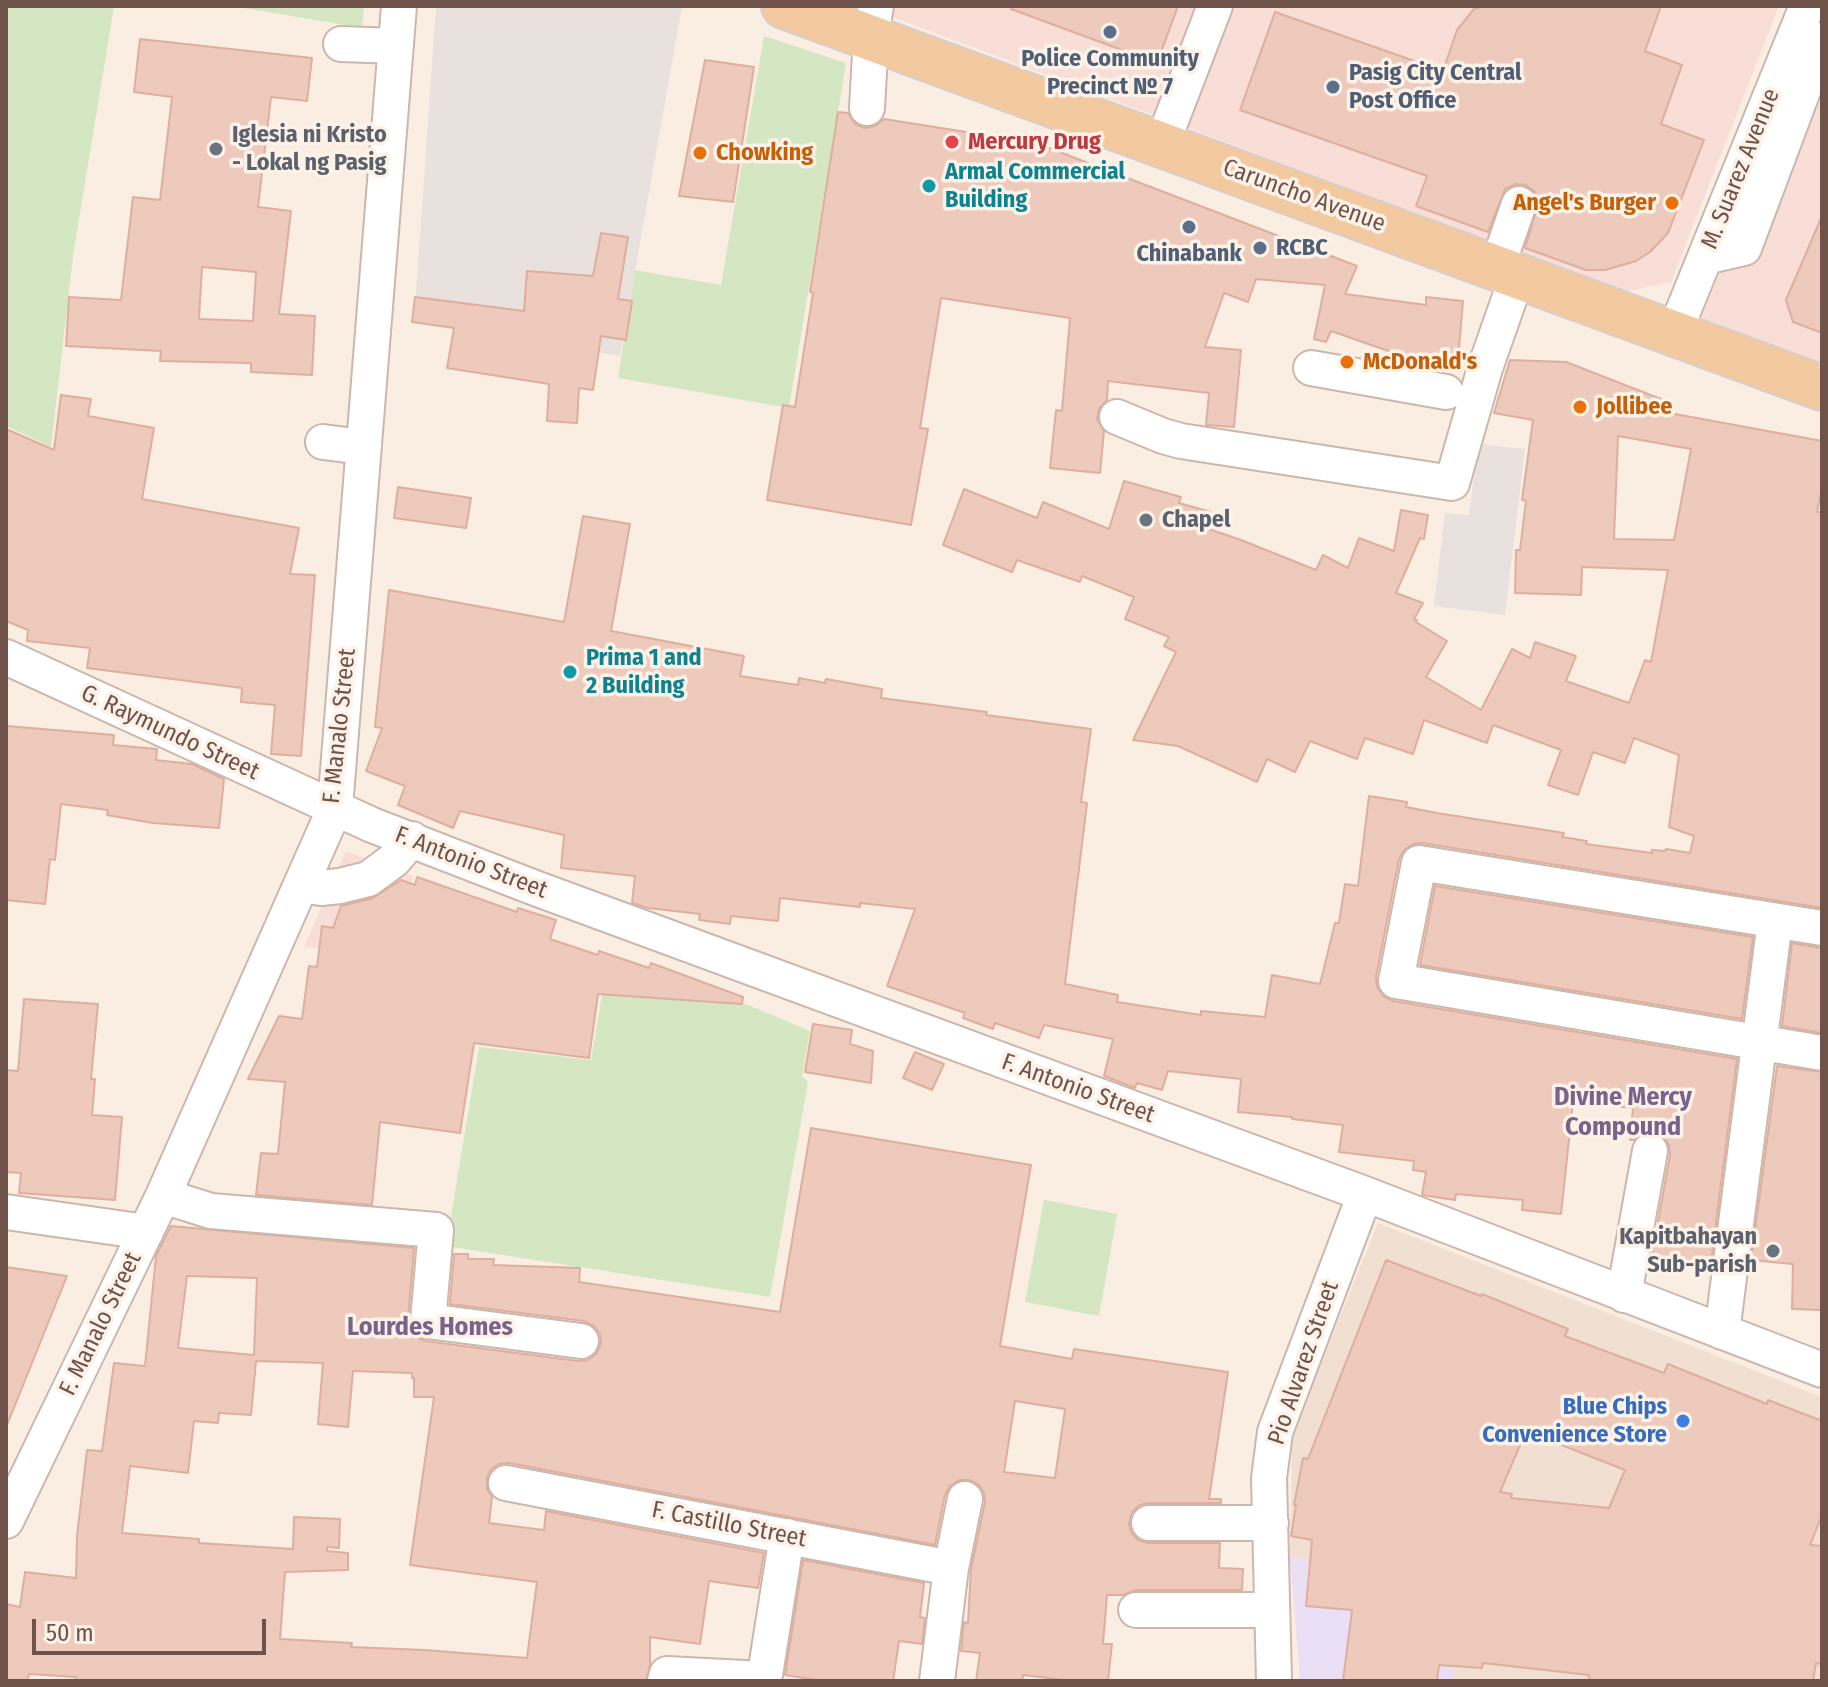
<!DOCTYPE html>
<html>
<head>
<meta charset="utf-8">
<style>
	body { margin:0 }
	#map { position:relative; width:1828px; height:1687px; overflow:hidden; background:#faeee2; font-family:"Fira Sans Condensed",sans-serif }
	canvas { display:block }
	.frame { position:absolute; inset:0; border:8px solid #6f534b; pointer-events:none }
	.scale { position:absolute; left:32px; top:1619px; width:234px; height:36px; box-sizing:border-box; border:4px solid #6f534b; border-top:0; padding-left:10px; font-size:24px; line-height:28px; white-space:nowrap; color:#6f534b; -webkit-text-stroke:6px #fdf2e8; paint-order:stroke }
</style>
</head>
<body>
<div id="map">
<canvas width="1828" height="1687"></canvas>
<div class="frame"></div>
<div class="scale">50 m</div>
</div>
<script>
const c = document.querySelector('canvas').getContext('2d');
c.lineJoin = 'round';
function fill(path, color) { c.fillStyle = color; c.fill(path, 'evenodd'); }
const shape = rows => new Path2D(rows.map(r => 'M' + r).join(''));
function stroke(path, color, width, dash) { c.strokeStyle = color; c.lineWidth = width; c.lineCap = dash ? 'butt' : 'round'; c.setLineDash(dash || []); c.stroke(path); }
function write(font, color, halo, rows, align = 'center') {
  c.font = font + ' "Fira Sans Condensed",sans-serif'; c.lineWidth = 7; c.setLineDash([]); c.textBaseline = 'middle'; c.strokeStyle = halo; c.fillStyle = color; for (const [text, x, y, turn = 0] of rows) {
    c.save(); c.translate(x, y); c.rotate((+turn || 0) * Math.PI / 180); c.textAlign = isNaN(turn) ? turn : align; if (halo) c.strokeText(text, 0, 0); c.fillText(text, 0, 0); c.restore();
  }
}
fill(shape([
	[1378,1223,1822,1397,1822,1681,1452,1681,1460,1613,1290,1558,1292,1435]
]), '#f1dfd2');
fill(shape([
	[863,6,1779,6,1671,282,1624,292],
	[1822,19,1822,364,1701,319],
	[346,851,413,876,393,957,304,947]
]), '#f9ddd7');
fill(shape([
	[436,6,682,6,620,356,414,322],
	[1478,444,1525,449,1505,615,1434,606,1445,513,1469,515]
]), '#e9e1dd');
fill(shape([
	[1290,1558,1384,1567,1461,1613,1452,1681,1300,1681]
]), '#ebdff6');
fill(shape([
	[6,6,114,6,73,256,51,447,6,426],
	[233,6,364,6,362,28],
	[764,36,846,63,789,408,618,378,635,270,721,285],
	[602,995,746,1004,810,1031,802,1076,808,1082,770,1297,446,1246,479,1047,591,1060],
	[1044,1200,1117,1214,1099,1316,1025,1302]
]), '#d5e6c3');
const building = shape([
	[1012,6,1178,6,1157,63,1011,9,1012,6],
	[1483,6,1661,6,1645,51,1682,65,1661,124,1704,140,1668,233,1650,252,1636,261,1605,270,1586,270,1525,248,1539,201,1535,192,1526,185,1516,184,1505,189,1488,232,1416,206,1427,176,1240,110,1275,12,1443,71,1457,30,1474,9,1483,6],
	[140,39,312,58,307,101,271,97,258,207,291,211,279,314,315,316,312,375,251,372,251,363,160,361,161,351,66,346,69,297,121,300,133,197,160,200,172,97,134,92,140,39],
	[202,267,256,272,253,321,199,319,202,267],
	[705,60,754,67,733,202,679,196,705,60],
	[838,112,848,113,855,124,865,128,875,126,884,119,1036,143,1357,266,1345,294,1426,305,1426,297,1463,301,1458,360,1417,356,1417,361,1331,331,1326,342,1314,339,1325,285,1256,279,1248,302,1224,293,1205,347,1241,350,1234,427,1206,425,1209,393,1108,381,1107,400,1099,409,1097,419,1104,431,1100,473,1050,468,1056,410,1062,411,1070,318,941,298,920,428,928,429,911,525,767,500,783,405,795,407,813,293,810,292,838,112],
	[1822,216,1822,333,1793,322,1786,300,1822,216],
	[601,233,628,237,618,299,632,301,626,340,601,336,593,390,579,388,577,423,547,421,549,384,447,368,454,328,412,322,415,297,524,311,527,271,593,276,601,233],
	[1510,360,1566,362,1666,401,1664,412,1822,441,1822,488,1817,512,1822,512,1822,908,1422,843,1413,844,1404,850,1399,859,1376,977,1377,987,1383,996,1393,1001,1737,1059,1710,1270,1651,1261,1670,1155,1669,1145,1662,1135,1653,1131,1643,1133,1634,1140,1630,1140,1633,1108,1573,1102,1561,1214,1522,1210,1523,1200,1456,1194,1455,1200,1422,1195,1426,1172,1413,1170,1414,1161,1339,1152,1343,1125,1292,1119,1292,1117,1238,1112,1241,1079,1168,1071,1162,1090,1137,1083,1135,1088,1104,1076,1113,1039,1044,1025,1039,1038,995,1023,993,1029,963,1018,965,1013,887,986,915,909,860,903,860,907,780,898,778,921,731,916,730,924,699,920,700,914,648,908,632,903,635,876,561,868,564,835,460,811,453,828,398,805,405,786,366,771,382,728,375,727,389,590,564,622,583,516,630,524,611,631,744,656,740,676,798,685,799,678,825,683,826,679,882,689,881,698,987,712,986,715,1091,729,1081,802,1087,803,1065,984,1118,995,1117,1002,1201,1015,1201,1011,1265,1017,1272,975,1320,984,1335,923,1339,923,1345,884,1358,886,1369,796,1407,802,1406,807,1437,813,1564,833,1562,837,1587,841,1586,844,1652,853,1652,850,1665,851,1666,849,1690,853,1694,836,1669,827,1679,755,1634,738,1625,763,1593,752,1578,795,1548,785,1561,750,1493,725,1487,743,1424,720,1413,754,1365,738,1357,759,1310,741,1295,772,1267,759,1257,782,1178,746,1133,740,1176,652,1164,646,1169,637,1125,619,1134,597,1082,576,1080,582,1017,560,1012,572,943,545,964,489,1037,518,1043,502,1109,529,1124,481,1181,497,1179,503,1211,512,1206,528,1241,540,1316,570,1323,555,1348,568,1359,538,1394,551,1401,510,1428,515,1424,539,1420,538,1396,593,1423,603,1414,619,1417,620,1416,622,1447,641,1426,677,1481,710,1512,649,1530,658,1535,642,1576,656,1566,681,1629,703,1645,660,1651,662,1668,570,1582,567,1581,595,1515,593,1516,550,1520,550,1526,501,1522,500,1533,420,1494,413,1510,360],
	[1618,436,1691,449,1674,540,1614,539,1618,436],
	[61,395,91,399,88,416,154,428,142,499,299,528,290,574,315,575,301,756,271,754,275,705,241,702,242,688,87,668,90,648,27,641,28,630,6,621,6,429,54,450,61,395],
	[398,487,471,498,466,528,394,518,398,487],
	[7,726,114,735,113,745,157,749,156,760,192,764,224,779,219,828,153,823,107,815,108,810,61,804,55,860,50,859,45,904,6,900,7,726],
	[417,877,517,912,518,908,556,920,550,939,598,955,599,951,649,968,651,963,743,997,742,1004,598,994,589,1058,474,1043,460,1133,380,1122,372,1205,256,1195,261,1153,278,1154,285,1082,248,1079,279,1016,302,1019,309,966,317,967,322,926,333,928,341,906,373,898,401,880,415,885,417,877],
	[1435,886,1753,937,1742,1019,1420,965,1435,886],
	[1792,943,1822,948,1822,1033,1782,1026,1792,943],
	[24,999,98,1004,91,1079,95,1079,92,1115,122,1117,115,1200,19,1193,21,1173,6,1172,6,1070,18,1071,24,999],
	[813,1024,852,1030,850,1044,873,1051,871,1083,805,1072,813,1024],
	[915,1052,944,1064,932,1090,903,1078,915,1052],
	[1777,1066,1822,1072,1822,1310,1792,1309,1793,1264,1751,1260,1777,1066],
	[811,1128,1031,1165,1000,1346,1072,1359,1074,1349,1228,1372,1209,1499,1221,1499,1221,1503,1148,1503,1140,1505,1132,1512,1129,1524,1131,1532,1138,1540,1148,1543,1220,1543,1219,1568,1243,1569,1242,1590,1136,1590,1123,1595,1107,1595,1103,1644,1112,1644,1108,1681,1073,1681,1023,1675,1022,1681,976,1681,980,1653,961,1651,964,1622,968,1623,971,1569,985,1502,984,1493,979,1485,970,1480,959,1480,950,1486,945,1495,935,1545,509,1463,499,1464,491,1469,487,1478,487,1489,492,1497,489,1523,544,1530,546,1511,764,1553,758,1588,709,1581,700,1644,650,1637,650,1665,646,1681,76,1681,76,1677,29,1674,27,1681,6,1681,6,1604,20,1607,25,1572,76,1578,77,1536,87,1450,102,1451,114,1363,145,1366,156,1256,171,1226,414,1248,408,1320,410,1330,417,1337,425,1341,578,1361,588,1360,596,1354,601,1343,600,1334,594,1326,584,1321,450,1304,454,1254,468,1254,468,1259,494,1259,493,1265,580,1268,579,1282,780,1312,811,1128],
	[187,1276,257,1278,254,1355,178,1348,187,1276],
	[256,1361,323,1363,318,1424,348,1427,353,1371,412,1373,412,1378,414,1378,414,1397,434,1397,410,1565,537,1582,527,1658,424,1650,351,1647,352,1643,280,1639,285,1572,348,1570,348,1553,327,1551,327,1547,339,1548,340,1519,294,1517,293,1549,199,1543,199,1539,122,1533,130,1466,188,1473,194,1421,218,1423,219,1413,251,1415,256,1361],
	[1015,1401,1065,1409,1055,1478,1004,1472,1015,1401],
	[1386,1260,1481,1296,1482,1294,1568,1329,1565,1336,1664,1373,1668,1364,1767,1404,1768,1400,1822,1421,1822,1515,1810,1545,1822,1546,1822,1664,1816,1663,1813,1681,1589,1681,1589,1675,1483,1663,1482,1668,1439,1665,1437,1681,1343,1681,1352,1610,1306,1606,1312,1540,1291,1536,1296,1505,1294,1505,1303,1458,1308,1459,1386,1260],
	[1526,1431,1625,1470,1609,1508,1511,1498,1512,1494,1500,1492,1526,1431],
	[6,1267,67,1276,7,1425,6,1425,6,1267],
	[803,1560,924,1583,920,1617,925,1618,922,1644,899,1641,893,1681,824,1681,785,1675,803,1560]
]);
fill(building, '#edcabc');
stroke(building, '#deae9e', 2);
const minor = shape([
	[341,44,396,46],
	[867,108,871,36,876,6],
	[1162,144,1215,6],
	[1705,257,1744,248,1822,40],
	[1497,267,1519,204],
	[1675,331,1807,6],
	[1311,368,1446,392],
	[1117,417,1163,436,1181,441,1452,483,1485,368,1518,274],
	[323,442,363,447],
	[6,657,372,825,535,888,1365,1194,1822,1370],
	[301,885,321,888,340,886,368,879,394,860,412,839],
	[1822,928,1419,863,1396,981,1822,1053],
	[163,1196,211,1211,436,1230,428,1321,581,1341],
	[6,1212,146,1232],
	[1624,1295,1650,1151],
	[1722,1332,1775,921],
	[506,1483,951,1568],
	[6,1521,163,1196,335,808,399,6],
	[1149,1523,1271,1523],
	[1136,1610,1271,1610],
	[665,1681,667,1674,764,1679],
	[764,1681,787,1536],
	[937,1681,951,1568,965,1499],
	[1274,1681,1269,1478,1275,1432,1365,1194]
]);
const major = shape([
	[784,6,1822,388]
]);
stroke(minor, '#ccb7ad', 38);
stroke(major, '#d7cfcd', 48);
stroke(minor, '#fff', 34);
stroke(major, '#f3caa0', 44);
for (const [x, y, r, color] of [
	[1110,32,8,"#5c6f8a"],
	[1333,87,8,"#5c6f8a"],
	[952,142,8,"#e0444e"],
	[216,149,8,"#6b7280"],
	[700,153,8,"#e8710a"],
	[929,186,8,"#0f9aa8"],
	[1672,203,8,"#e8710a"],
	[1189,227,8,"#5c6f8a"],
	[1260,248,8,"#5c6f8a"],
	[1347,362,8,"#e8710a"],
	[1580,407,8,"#e8710a"],
	[1146,520,8,"#6b7280"],
	[570,672,8,"#0f9aa8"],
	[1773,1251,8,"#6b7280"],
	[1683,1421,8,"#3f7fe0"]
]) { const dot = new Path2D(); dot.arc(x, y, r, 0, 2 * Math.PI); c.fillStyle = color; c.fill(dot); stroke(dot, '#fdf2e8', 3); }
write('bold 24px', '#4e5e75', '#fdf2e8', [
	["Police Community",1110,59],
	["Precinct № 7",1110,87],
	["Pasig City Central",1349,73,"left"],
	["Post Office",1349,101,"left"],
	["RCBC",1276,248,"left"],
	["Chinabank",1189,254]
]);
write('bold 24px', '#5b616d', '#fdf2e8', [
	["Iglesia ni Kristo",232,135],
	["- Lokal ng Pasig",232,163],
	["Chapel",1162,520],
	["Kapitbahayan",1757,1237,"right"],
	["Sub-parish",1757,1265,"right"]
], 'left');
write('bold 24px', '#be3a42', '#fdf2e8', [
	["Mercury Drug",968,142]
], 'left');
write('bold 24px', '#c56008', '#fdf2e8', [
	["Chowking",716,153],
	["Angel's Burger",1656,203,"right"],
	["McDonald's",1363,362],
	["Jollibee",1596,407]
], 'left');
write('24px', '#6f534b', '#fdf2e8', [
	["M. Suarez Avenue",1741,169,-68],
	["Caruncho Avenue",1304,196,20],
	["F. Manalo Street",340,726,-84],
	["G. Raymundo Street",170,733,25],
	["F. Antonio Street",471,863,21],
	["F. Antonio Street",1078,1089,20],
	["F. Manalo Street",101,1324,-64],
	["Pio Alvarez Street",1304,1363,-71],
	["F. Castillo Street",729,1525,11]
]);
write('bold 24px', '#0d838f', '#fdf2e8', [
	["Armal Commercial",945,172],
	["Building",945,200],
	["Prima 1 and",586,658],
	["2 Building",586,686]
], 'left');
write('bold 24px', '#366cbe', '#fdf2e8', [
	["Blue Chips",1667,1407],
	["Convenience Store",1667,1435]
], 'right');
write('bold 26px', '#79638c', '#fdf2e8', [
	["Divine Mercy",1623,1098],
	["Compound",1623,1128],
	["Lourdes Homes",430,1328]
]);
</script>
</body>
</html>
